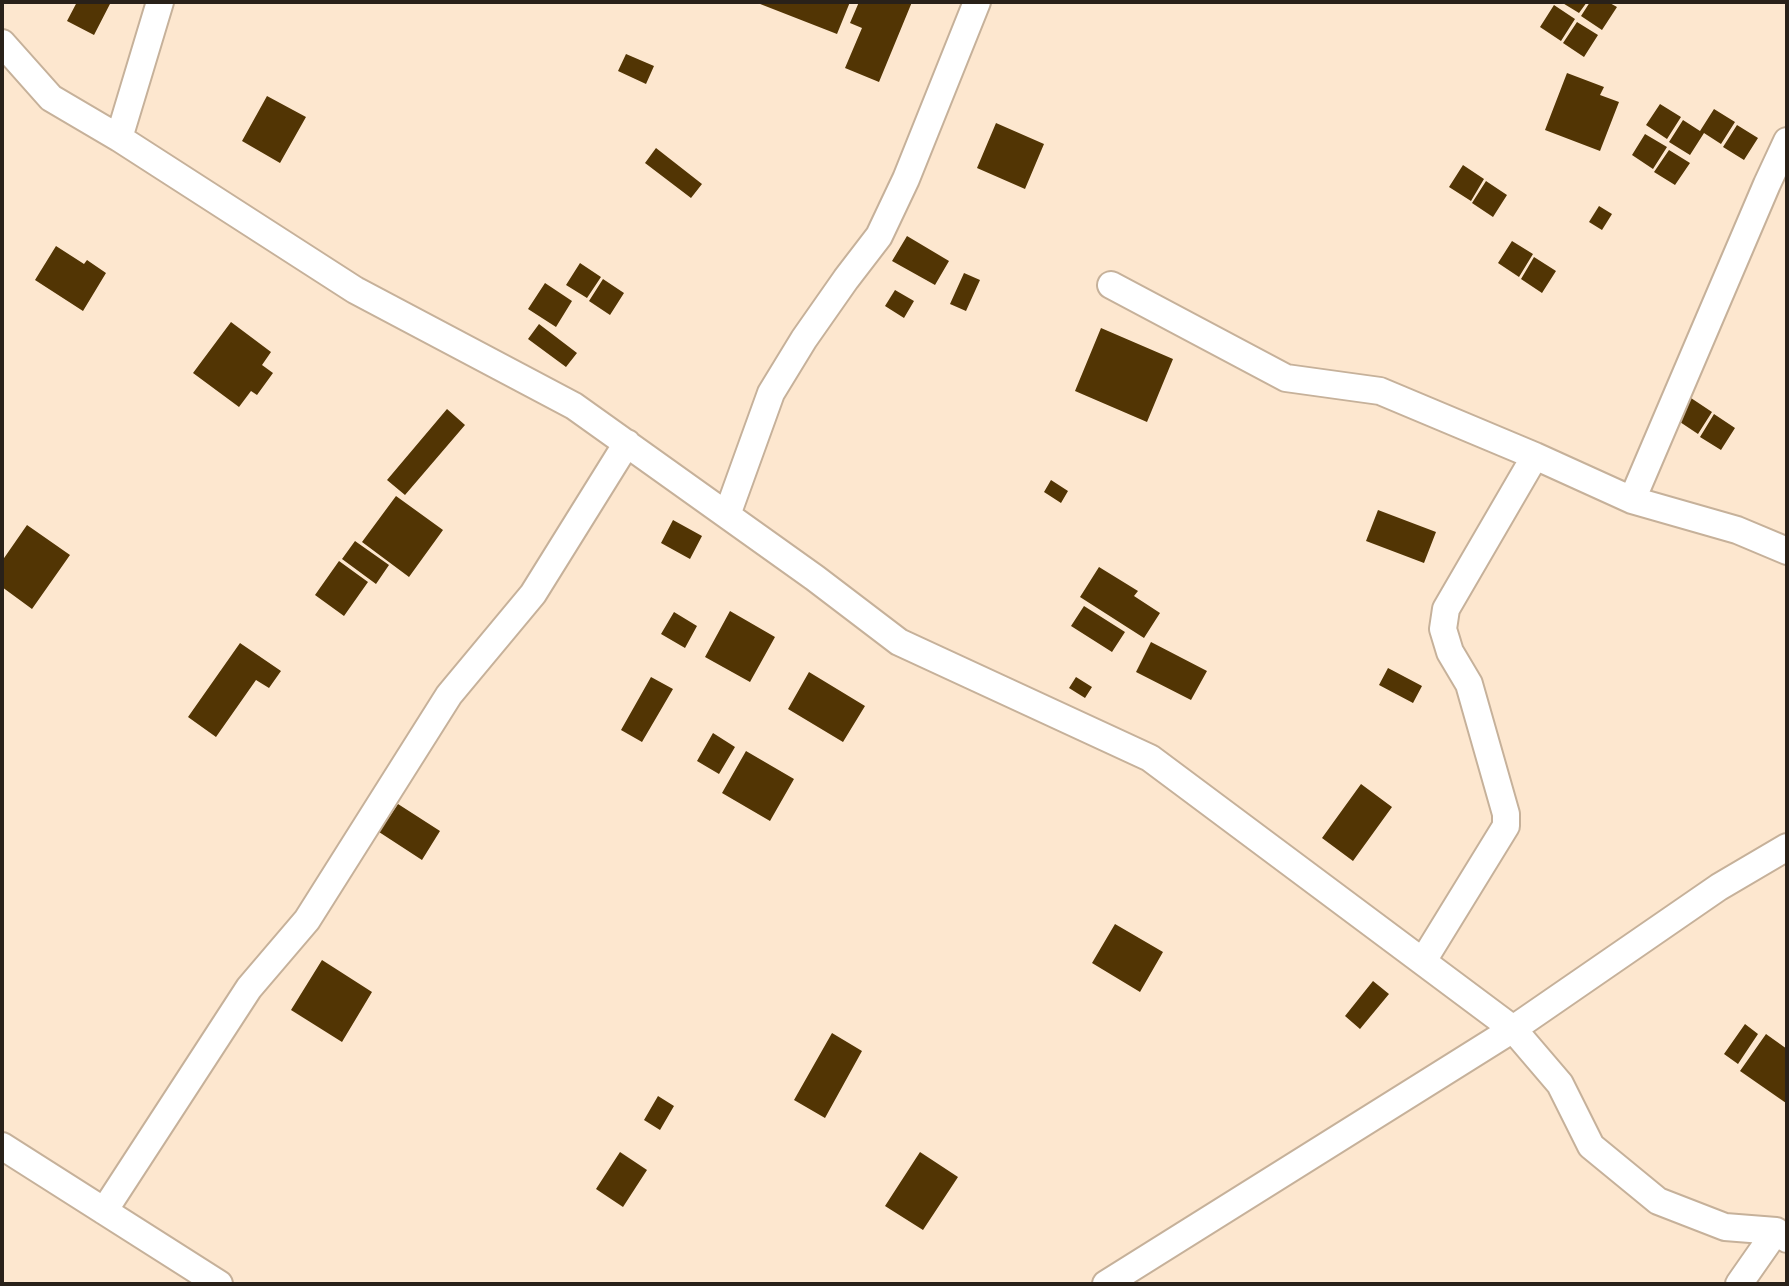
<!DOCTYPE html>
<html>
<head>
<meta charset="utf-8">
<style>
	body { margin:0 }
	#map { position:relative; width:1789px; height:1286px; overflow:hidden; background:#fde7cf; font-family:Cabin,sans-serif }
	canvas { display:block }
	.frame { position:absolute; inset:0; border:4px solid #292119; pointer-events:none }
</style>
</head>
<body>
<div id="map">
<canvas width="1789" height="1286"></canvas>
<div class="frame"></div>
</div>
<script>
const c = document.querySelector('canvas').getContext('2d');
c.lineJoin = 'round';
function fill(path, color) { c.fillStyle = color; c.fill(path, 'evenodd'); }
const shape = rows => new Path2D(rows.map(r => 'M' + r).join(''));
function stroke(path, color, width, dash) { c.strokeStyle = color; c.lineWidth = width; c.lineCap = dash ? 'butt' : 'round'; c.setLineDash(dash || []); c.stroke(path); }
fill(shape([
	[77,2,111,2,94,35,67,21],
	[755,2,850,2,837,34],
	[859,2,912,2,879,82,845,68,862,28,850,23],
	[1561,2,1587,2,1579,13],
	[1590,2,1608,2,1617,7,1602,30,1581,16],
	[1554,5,1575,19,1561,41,1540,27],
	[1577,22,1598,35,1584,57,1563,43],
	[626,54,654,66,646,84,618,71],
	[1567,73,1604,87,1600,95,1619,102,1600,151,1545,130],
	[267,96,306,117,280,163,242,141],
	[1660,104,1681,117,1667,139,1646,125],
	[1714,109,1735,122,1721,144,1704,133,1690,155,1669,142,1683,120,1700,131],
	[996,123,1044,144,1025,189,977,168],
	[1737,125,1758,138,1744,160,1723,147],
	[1645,134,1667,147,1653,169,1632,155],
	[656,148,702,184,691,198,645,163],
	[1669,150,1690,163,1675,185,1654,172],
	[1463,165,1484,179,1471,201,1449,187],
	[1486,181,1507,195,1493,217,1472,203],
	[1599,206,1612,214,1602,230,1589,222],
	[907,236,949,261,935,285,892,261],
	[1512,241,1533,254,1519,277,1498,263],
	[56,246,84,264,87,260,106,273,83,311,35,280],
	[1534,257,1556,271,1542,293,1521,279],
	[580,263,601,277,587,298,566,285],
	[964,273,980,280,966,311,950,304],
	[603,279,624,293,610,315,589,301],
	[545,283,572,301,556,327,528,309],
	[895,290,914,301,904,318,885,306],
	[231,322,271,352,262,365,273,373,257,395,251,391,239,407,193,373],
	[539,324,577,353,566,367,528,339],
	[1101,328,1173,359,1147,422,1075,391],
	[1691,398,1712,412,1698,434,1677,420],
	[447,409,465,425,405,495,387,480],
	[1714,414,1735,428,1721,450,1700,437],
	[1051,480,1068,491,1061,503,1044,492],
	[396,496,443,530,409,577,362,542],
	[1378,510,1436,532,1424,563,1366,541],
	[673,520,702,536,690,559,661,543],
	[27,525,70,555,32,609,2,587,2,561],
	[355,541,389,565,376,584,342,559],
	[339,561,368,582,344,616,315,595],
	[1099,567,1138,591,1134,596,1160,613,1144,638,1080,597],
	[1084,606,1125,632,1112,652,1071,626],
	[730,611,775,637,750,682,705,657],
	[674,612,697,626,685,648,661,634],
	[1151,642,1207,671,1191,700,1136,672],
	[240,643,281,671,269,688,256,680,216,737,188,717],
	[1388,668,1422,686,1413,703,1379,685],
	[809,672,865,706,843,742,788,709],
	[651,677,673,689,642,742,621,730],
	[1076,677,1092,687,1085,698,1069,688],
	[713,733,735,747,719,774,697,761],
	[746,751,794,779,770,821,722,793],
	[1361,784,1392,807,1353,861,1322,838],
	[398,804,440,831,422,860,379,832],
	[1115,924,1163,952,1140,992,1092,963],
	[322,960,372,992,342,1042,291,1010],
	[1373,981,1389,994,1360,1029,1345,1016],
	[1745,1024,1758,1034,1738,1064,1724,1054],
	[832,1033,862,1051,825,1118,794,1100],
	[1766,1034,1787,1049,1787,1100,1786,1103,1740,1071],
	[658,1096,674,1106,660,1130,644,1120],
	[620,1152,647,1170,623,1207,596,1189],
	[920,1152,958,1177,923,1230,885,1206]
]), '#523504');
const minor = shape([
	[2,43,51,98,119,138,355,290,574,406,815,578,899,642,1150,758,1513,1029,1560,1084,1591,1146,1658,1201,1725,1227,1776,1231,1787,1239],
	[119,138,160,2],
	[1111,285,1286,378,1380,391,1535,456,1632,500,1737,530,1787,551],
	[1632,500,1767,184,1787,141],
	[727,515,771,393,804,339,846,279,879,236,906,179,977,2],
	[1423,961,1506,826,1506,814,1469,684,1450,652,1443,629,1446,609,1535,456],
	[2,1146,219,1284],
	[104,1211,249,988,307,920,449,695,533,594,627,443],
	[1106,1284,1513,1029,1719,887,1787,847],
	[1739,1284,1776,1231]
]);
stroke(minor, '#c6b19a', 30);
stroke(minor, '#fff', 26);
</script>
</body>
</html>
